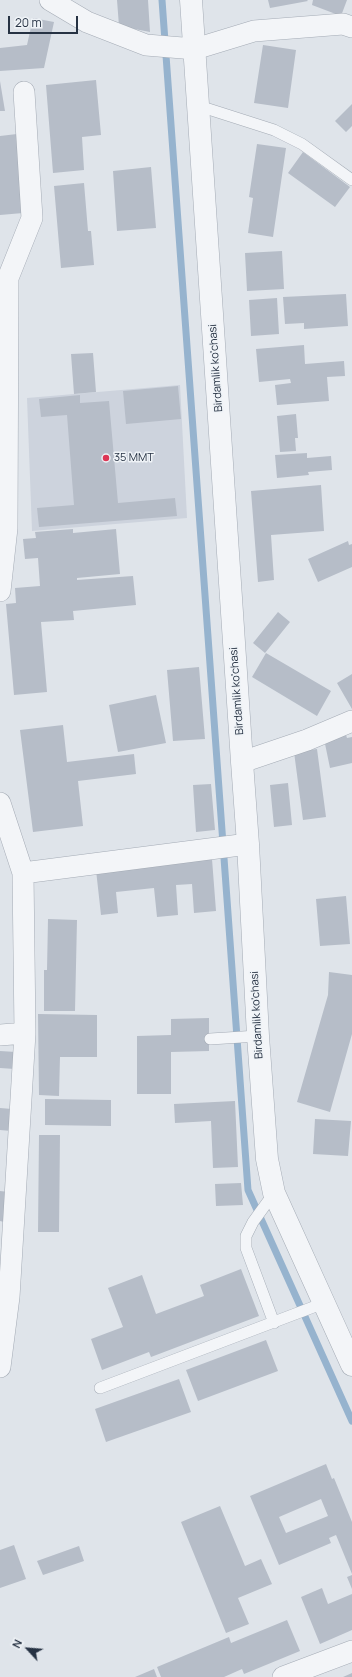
<!DOCTYPE html>
<html>
<head>
<meta charset="utf-8">
<style>
	body { margin:0 }
	#map { position:relative; width:352px; height:1677px; overflow:hidden; background:#dfe4ea; font-family:Manrope,sans-serif }
	canvas { display:block }
	.north { position:absolute; left:8px; top:1629px; width:40px; height:40px; -webkit-text-stroke:3px #eff3f7; paint-order:stroke; rotate:296deg; font-size:11px; font-weight:700; line-height:16px; text-align:center; color:#263243 }
	.north::after { content:''; display:block; margin:auto; width:14px; height:18px; background:#263243; clip-path:polygon(50% 0,100% 100%,50% 72%,0 100%) }
	.scale { position:absolute; left:8px; top:16px; width:70px; height:18px; box-sizing:border-box; border:2px solid #263243; border-top:0; padding-left:5px; font-size:12px; line-height:14px; white-space:nowrap; color:#263243; -webkit-text-stroke:3px #eff3f7; paint-order:stroke }
</style>
</head>
<body>
<div id="map">
<canvas width="352" height="1677"></canvas>
<div class="north">N</div>
<div class="scale">20 m</div>
</div>
<script>
const c = document.querySelector('canvas').getContext('2d');
c.lineJoin = 'round';
function fill(path, color) { c.fillStyle = color; c.fill(path, 'evenodd'); }
const shape = rows => new Path2D(rows.map(r => 'M' + r).join(''));
function stroke(path, color, width, dash) { c.strokeStyle = color; c.lineWidth = width; c.lineCap = dash ? 'butt' : 'round'; c.setLineDash(dash || []); c.stroke(path); }
function write(font, color, halo, rows, align = 'center') {
  c.font = font + ' Manrope,sans-serif'; c.lineWidth = 3; c.setLineDash([]); c.textBaseline = 'middle'; c.strokeStyle = halo; c.fillStyle = color; for (const [text, x, y, turn = 0] of rows) {
    c.save(); c.translate(x, y); c.rotate((+turn || 0) * Math.PI / 180); c.textAlign = isNaN(turn) ? turn : align; if (halo) c.strokeText(text, 0, 0); c.fillText(text, 0, 0); c.restore();
  }
}
fill(shape([
	[180,385,187,518,32,531,27,398]
]), '#cdd3dd');
stroke(shape([
	[162,0,248,1190,352,1421]
]), '#96b3ce', 7);
fill(shape([
	[117,0,148,0,150,32,119,26],
	[268,0,307,0,308,1,270,8],
	[313,0,347,0,341,16,312,5],
	[33,18,54,22,44,68,0,71,0,48,27,45],
	[263,45,296,50,288,108,254,103],
	[96,80,101,135,82,137,84,170,53,173,46,85],
	[0,81,5,111,0,111],
	[352,104,352,126,346,132,335,121],
	[17,134,23,213,0,215,0,136],
	[257,144,286,148,273,237,248,233,253,198,249,197],
	[303,152,350,187,335,207,288,173],
	[151,167,156,228,117,231,113,171],
	[84,183,88,231,91,231,94,265,61,268,54,186],
	[282,251,284,289,247,291,245,253],
	[346,294,348,326,304,329,304,323,285,324,283,297],
	[277,298,279,334,251,336,249,300],
	[304,345,305,364,344,361,345,376,327,377,329,401,277,405,275,385,291,383,290,379,259,382,256,349],
	[93,353,96,392,74,394,71,354],
	[178,386,181,419,126,424,123,391],
	[80,395,80,403,109,401,118,503,175,498,177,516,39,527,37,508,74,505,67,415,41,417,39,399],
	[296,414,298,438,295,438,296,451,280,452,277,416],
	[307,453,307,458,331,456,332,470,308,472,309,475,277,478,275,455],
	[321,485,324,531,271,535,274,580,258,582,251,491],
	[73,529,73,533,116,529,120,574,77,578,77,580,133,576,136,605,73,611,74,620,41,622,47,692,14,695,6,604,16,603,15,588,40,586,38,558,25,559,23,539,36,538,35,532],
	[348,541,349,545,352,544,352,567,318,582,308,559],
	[278,612,290,622,265,653,253,643],
	[266,653,331,691,317,716,252,677],
	[199,667,205,739,173,741,167,670],
	[352,674,352,709,337,683],
	[156,695,166,743,118,752,109,705],
	[63,725,67,762,134,754,136,774,78,781,83,826,33,832,20,730],
	[346,735,347,738,352,737,352,763,330,768,324,739],
	[317,749,326,817,303,820,294,752],
	[288,783,292,825,274,827,270,785],
	[211,784,215,830,196,832,193,785],
	[212,859,216,911,194,913,192,884,176,885,178,915,157,917,154,888,116,892,118,913,101,915,96,870],
	[346,896,350,944,320,946,316,899],
	[48,919,77,920,75,1011,44,1011,44,970,47,970],
	[329,972,352,975,352,1034,330,1112,297,1102,328,995],
	[38,1014,97,1015,97,1057,60,1057,59,1096,39,1095],
	[209,1018,209,1051,171,1052,171,1094,137,1094,137,1036,171,1035,171,1019],
	[0,1051,16,1052,15,1069,0,1068],
	[45,1099,111,1100,111,1126,45,1125],
	[235,1101,238,1167,213,1168,211,1121,175,1123,174,1104],
	[0,1108,12,1109,11,1131,0,1130],
	[315,1119,351,1121,348,1156,313,1154],
	[39,1135,60,1135,59,1232,38,1232],
	[241,1183,243,1205,216,1206,215,1184],
	[0,1191,9,1192,4,1222,0,1221],
	[241,1269,259,1316,151,1357,149,1352,102,1370,91,1339,123,1327,108,1288,142,1275,156,1314,204,1296,200,1285],
	[266,1340,278,1371,198,1401,186,1370],
	[179,1379,191,1412,106,1442,95,1409],
	[326,1464,332,1479,334,1478,352,1522,352,1574,336,1535,329,1538,331,1543,279,1565,250,1496],
	[321,1499,328,1516,286,1533,279,1517],
	[220,1506,245,1566,261,1559,272,1584,238,1598,249,1624,226,1633,181,1522],
	[14,1545,26,1579,0,1588,0,1550],
	[79,1546,84,1561,43,1575,37,1561],
	[352,1575,352,1589,347,1577],
	[322,1588,328,1604,352,1594,352,1630,320,1644,301,1597],
	[287,1620,300,1651,244,1674,242,1669,224,1677,161,1677,157,1667,229,1637,231,1643],
	[154,1669,157,1677,135,1677],
	[352,1673,352,1677,343,1677]
]), '#b6bdc8');
const service = shape([
	[199,106,274,130,302,144,352,180],
	[210,1039,258,1036],
	[274,1323,246,1248,246,1236,253,1222,274,1193],
	[100,1388,324,1303]
]);
const minor = shape([
	[50,0,87,22,146,45,195,49,254,31,343,24,352,27],
	[0,591,7,528,8,278,32,218,24,92],
	[242,762,307,740,352,721],
	[0,803,23,873,25,1033,9,1297,0,1367],
	[23,873,248,844],
	[0,1035,25,1033],
	[283,1677,352,1651]
]);
const tertiary = shape([
	[191,0,242,762,248,844,258,1036,267,1159,274,1193,352,1365]
]);
stroke(service, '#a4abb5', 12);
stroke(minor, '#a4abb5', 22);
stroke(tertiary, '#a4abb5', 23);
stroke(service, '#f3f5f8', 11);
stroke(minor, '#f3f5f8', 21);
stroke(tertiary, '#f3f5f8', 22);
for (const [x, y, r, color] of [
	[106,458,4,"#dd3655"]
]) { const dot = new Path2D(); dot.arc(x, y, r, 0, 2 * Math.PI); c.fillStyle = color; c.fill(dot); stroke(dot, '#eff3f7', 1.5); }
write('11px', '#263243', '#eff3f7', [
	["Birdamlik ko'chasi",216,368,-94],
	["Birdamlik ko'chasi",237,691,-94],
	["Birdamlik ko'chasi",257,1015,-93]
]);
write('11px', '#263243', '#eff3f7', [
	["35 MMT",114,458]
], 'left');
</script>
</body>
</html>
